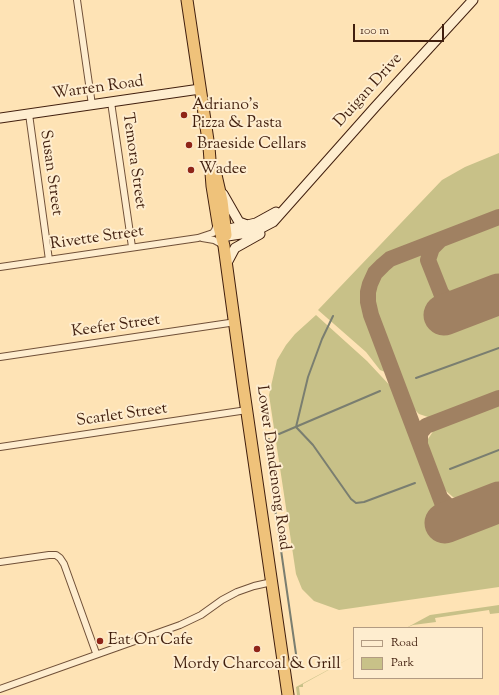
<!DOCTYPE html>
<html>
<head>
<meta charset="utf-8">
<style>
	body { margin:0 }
	#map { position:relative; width:499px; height:695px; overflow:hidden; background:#fee3b5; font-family:"Sorts Mill Goudy",serif }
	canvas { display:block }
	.legend { position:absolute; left:353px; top:627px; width:130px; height:52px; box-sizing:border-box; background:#feedcf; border:1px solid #b29b82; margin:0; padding:5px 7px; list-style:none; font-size:12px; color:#411f0e }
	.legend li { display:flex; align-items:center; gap:8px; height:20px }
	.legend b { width:20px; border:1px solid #b29b82 }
	.scale { position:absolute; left:353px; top:24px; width:91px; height:18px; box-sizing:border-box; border:2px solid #411f0e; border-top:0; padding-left:5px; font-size:12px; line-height:14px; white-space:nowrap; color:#411f0e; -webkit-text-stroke:3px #feedcf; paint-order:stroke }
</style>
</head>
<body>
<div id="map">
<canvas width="499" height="695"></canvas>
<ul class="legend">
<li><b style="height:5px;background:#feedcf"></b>Road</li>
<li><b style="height:11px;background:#c8c188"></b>Park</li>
</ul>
<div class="scale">100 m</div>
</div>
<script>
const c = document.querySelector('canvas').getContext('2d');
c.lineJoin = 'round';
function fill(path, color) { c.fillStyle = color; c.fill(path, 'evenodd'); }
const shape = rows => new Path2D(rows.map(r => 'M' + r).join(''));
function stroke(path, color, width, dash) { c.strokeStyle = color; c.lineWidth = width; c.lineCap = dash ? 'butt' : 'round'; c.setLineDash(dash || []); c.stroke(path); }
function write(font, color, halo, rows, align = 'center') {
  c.font = font + ' "Sorts Mill Goudy",serif'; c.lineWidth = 4; c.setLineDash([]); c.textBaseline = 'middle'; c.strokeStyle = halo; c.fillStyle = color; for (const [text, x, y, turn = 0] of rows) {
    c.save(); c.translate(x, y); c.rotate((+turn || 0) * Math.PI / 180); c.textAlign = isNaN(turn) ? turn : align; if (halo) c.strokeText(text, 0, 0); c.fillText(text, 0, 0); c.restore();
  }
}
fill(shape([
	[499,153,499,212,390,254,377,264,368,277,364,290,363,303,366,316,385,372,380,370,366,352,318,310,442,180,465,167],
	[499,222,499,285,467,296,455,296,450,293,440,280,435,266,435,257,439,249,445,242],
	[420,253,447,323,499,303,499,393,437,417,431,418,419,414,410,405,374,307,374,298,376,286,384,272,388,267,401,260],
	[316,315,367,361,395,391,450,536,499,517,499,587,339,610,314,601,302,589,296,574,269,395,277,360,286,345,295,334],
	[499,403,499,488,468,500,461,500,453,497,446,491,436,473,427,451,427,445,428,439,434,430,440,426],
	[499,605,499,613,490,614,489,610,435,618,436,622,413,625,406,628,430,615],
	[354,656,303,684,303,687,299,687,300,695,297,695,296,687]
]), '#c8c188');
stroke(shape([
	[333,316,322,339,308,377,296,427,313,445,351,499,356,503,364,502,415,483],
	[416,378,499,348],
	[279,434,380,391],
	[269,439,266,442,268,460,296,654,293,660],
	[450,469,499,450]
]), '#7a7e70', 2);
stroke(shape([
	[440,240,432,248,428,260,449,313],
	[441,293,448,301,460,306,468,305,497,295],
	[420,443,420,433,426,426,499,398],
	[441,499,449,507,461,512,478,510,499,502],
	[449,521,371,315,368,302,368,292,370,284,375,273,383,265,390,259,499,217]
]), '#a08162', 16);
stroke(shape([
	[444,315,499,294],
	[445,523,499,502]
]), '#a08162', 41);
const street = shape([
	[77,0,92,105],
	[111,102,132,247],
	[29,114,49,260],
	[202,238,214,240,223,245],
	[0,267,198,238,213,233,215,230,217,224],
	[0,357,236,322],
	[0,447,247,410],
	[0,562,49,555,56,555,60,558,64,564,96,653],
	[0,689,180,625,201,615,222,600,237,592,254,586,272,582]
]);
const secondary = shape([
	[0,118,200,89],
	[223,194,239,222,247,225],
	[220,231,256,223,276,212],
	[221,237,254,232,273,222,376,106,473,0],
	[227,263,235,248,260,234]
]);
const highway = shape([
	[187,0,209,147,212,186,218,223,224,246,243,385,288,695],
	[216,175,222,201,226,235]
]);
stroke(street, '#705038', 8);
stroke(secondary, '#411f0e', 11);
stroke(highway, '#411f0e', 13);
stroke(street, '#feedcf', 6);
stroke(secondary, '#feedcf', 9);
stroke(highway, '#efc27a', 11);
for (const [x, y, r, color] of [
	[184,115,4,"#8f2418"],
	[189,145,4,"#8f2418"],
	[191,170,4,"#8f2418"],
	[100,641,4,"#8f2418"],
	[257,649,4,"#8f2418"]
]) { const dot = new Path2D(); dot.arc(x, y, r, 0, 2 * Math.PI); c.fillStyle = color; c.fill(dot); stroke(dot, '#feedcf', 1.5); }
write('16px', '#411f0e', '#feedcf', [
	["Warren Road",98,89,-8],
	["Duigan Drive",369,91,-48],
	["Temora Street",133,161,82],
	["Susan Street",50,173,82],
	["Rivette Street",97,239,-8],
	["Keefer Street",116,327,-8],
	["Scarlet Street",122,416,-8],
	["Lower Dandenong Road",272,468,82]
]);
write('16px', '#411f0e', '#feedcf', [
	["Adriano's",192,106],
	["Pizza & Pasta",192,124],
	["Braeside Cellars",197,145],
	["Wadee",199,170],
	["Eat On Cafe",108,641],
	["Mordy Charcoal & Grill",257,665,"center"]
], 'left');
</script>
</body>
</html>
